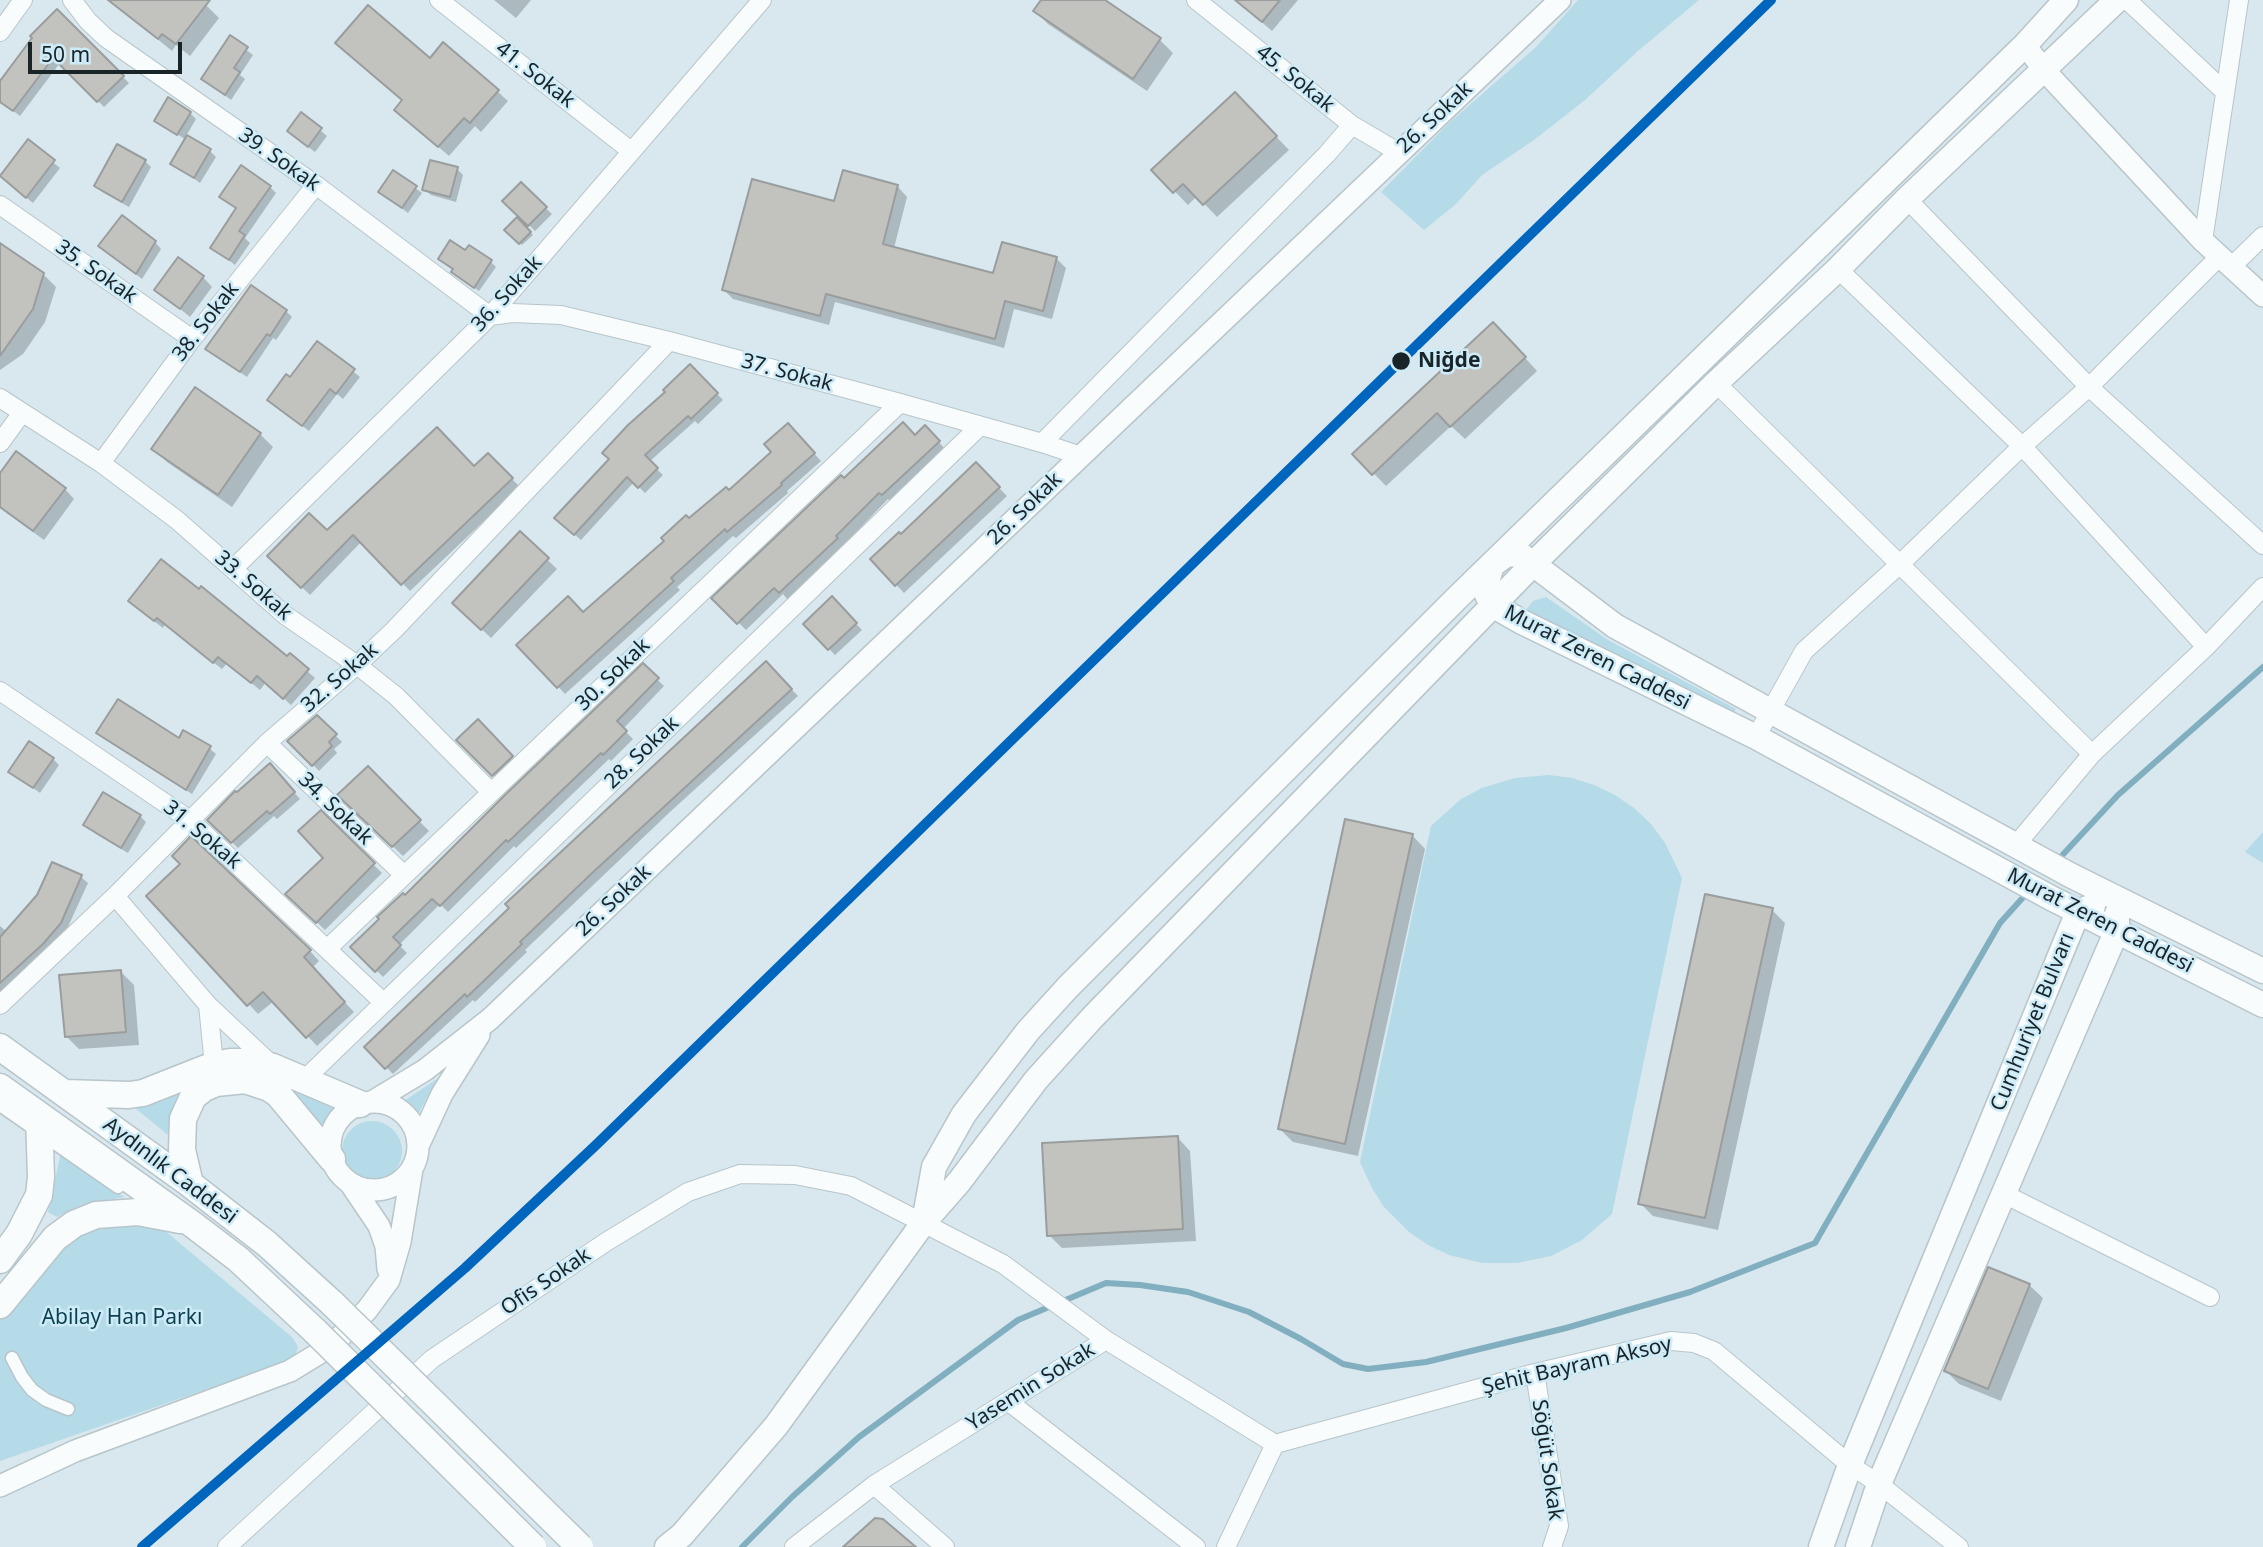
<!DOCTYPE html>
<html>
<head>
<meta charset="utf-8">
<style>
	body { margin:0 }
	#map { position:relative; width:2263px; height:1547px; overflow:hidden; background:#d8e8ee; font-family:"Noto Sans",sans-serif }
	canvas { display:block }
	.scale { position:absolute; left:28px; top:42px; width:154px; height:32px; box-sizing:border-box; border:4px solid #192429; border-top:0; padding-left:9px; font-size:21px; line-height:24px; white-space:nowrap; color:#192429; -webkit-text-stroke:5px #ceecf8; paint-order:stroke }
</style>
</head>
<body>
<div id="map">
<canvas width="2263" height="1547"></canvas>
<div class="scale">50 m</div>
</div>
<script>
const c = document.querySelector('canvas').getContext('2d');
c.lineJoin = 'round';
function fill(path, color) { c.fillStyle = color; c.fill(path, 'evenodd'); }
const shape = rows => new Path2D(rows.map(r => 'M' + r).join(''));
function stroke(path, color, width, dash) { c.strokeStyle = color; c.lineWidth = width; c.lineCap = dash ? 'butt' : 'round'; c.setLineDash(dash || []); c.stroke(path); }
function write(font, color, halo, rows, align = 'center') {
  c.font = font + ' "Noto Sans",sans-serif'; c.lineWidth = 5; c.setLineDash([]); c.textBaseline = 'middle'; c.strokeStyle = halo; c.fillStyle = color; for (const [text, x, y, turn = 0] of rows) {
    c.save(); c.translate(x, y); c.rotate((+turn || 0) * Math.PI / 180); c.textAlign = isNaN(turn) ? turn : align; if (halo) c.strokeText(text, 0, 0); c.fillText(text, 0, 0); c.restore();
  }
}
fill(shape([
	[1578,0,1699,0,1638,51,1585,100,1534,140,1482,175,1456,204,1424,230,1381,192,1449,123,1536,47],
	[1546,597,1608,640,1736,709,1733,714,1526,610,1533,601],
	[1549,775,1572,778,1594,785,1615,795,1634,808,1651,824,1665,843,1682,878,1612,1214,1582,1240,1551,1256,1517,1263,1482,1263,1449,1255,1428,1245,1409,1232,1384,1207,1372,1188,1360,1162,1431,826,1461,799,1482,788,1515,778],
	[2263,832,2263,863,2245,852],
	[437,1079,417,1116,401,1103],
	[282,1086,337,1110,321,1130],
	[178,1093,181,1097,172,1119,168,1135,134,1107,163,1101],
	'342 1151a30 30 0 1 1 60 0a30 30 0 1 1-60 0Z',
	[61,1152,124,1197,79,1206,57,1217,48,1212],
	[152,1220,292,1337,298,1347,294,1359,0,1461,0,1319,65,1236,91,1224]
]), '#b5dae8');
fill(shape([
	[110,0,204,0,206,5,219,18,190,56,176,45,172,51],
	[494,0,531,0,516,18],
	[1043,0,1101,0,1160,40,1173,53,1147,91,1048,24,1035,11],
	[1236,0,1298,0,1272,31],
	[57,11,129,83,104,107,60,63,20,116,0,101,0,84],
	[230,38,253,55,240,75,245,79,231,100,203,79],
	[444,44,508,101,481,132,475,126,449,156,406,119],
	[1248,107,1289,150,1217,217,1197,196,1188,205,1154,170],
	[190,113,196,119,186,136,210,151,216,157,200,183,172,163,186,140,156,120],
	[302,115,327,136,315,152,295,137],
	[28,142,60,168,33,203,1,177],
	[145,161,151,167,129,207,102,192,96,186],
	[457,169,463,175,456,202,431,195,424,189],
	[394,172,422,193,408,213,380,192],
	[844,173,898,187,907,197,894,248,995,275,1056,258,1066,268,1052,319,1014,309,1004,348,835,302,829,325,733,299,723,289,836,203],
	[521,185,552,214,535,231,505,201],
	[270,187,276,193,245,238,250,243,235,265,213,248,238,209,228,202],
	[517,220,533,235,522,245,507,230],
	[155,242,161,249,142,279,106,252],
	[0,245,43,274,56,287,45,322,23,354,0,370],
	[466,253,491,262,496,267,479,291,453,272],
	[203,277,212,287,190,317,157,290],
	[286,311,292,317,276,340,273,338,247,377,207,349],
	[1506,337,1537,371,1465,439,1451,426,1386,486,1355,454],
	[318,343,360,377,343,399,337,394,309,431,269,400,291,379],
	[690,366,723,400,698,424,695,421,649,462,663,475,645,493,634,482,581,540,562,524,611,459],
	[195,389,260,434,273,447,232,507,167,462,154,449],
	[925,427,946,450,891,502,888,499,815,575,788,600,783,594,746,630,714,598,844,481,915,437],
	[795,432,821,461,787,491,788,493,736,538,733,536,677,587,680,590,565,694,519,645,584,614,689,520,729,492],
	[488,455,520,487,410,591,362,541,310,595,270,556,475,468],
	[976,464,1007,496,904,593,872,559,901,536],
	[0,476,65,489,74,499,44,540,0,508],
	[520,533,557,569,491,638,454,603],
	[832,599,862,630,835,655,805,624],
	[138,609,287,659,307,671,315,678,291,705,266,682,260,690,227,663,222,669,165,625,163,628],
	[766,663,798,696,671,811,525,950,527,952,475,1002,473,1000,393,1074,366,1047],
	[643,666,664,686,623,729,633,739,611,761,609,759,516,848,514,846,448,912,440,904,399,945,407,953,383,977,353,947],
	[317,717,342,742,334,749,337,753,319,771,290,741],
	[478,722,518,763,499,781,458,740],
	[99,733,180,740,209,748,216,754,192,794,105,739],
	[53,759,59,765,40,793,10,771],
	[368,769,429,831,403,856,340,795],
	[276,772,300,799,277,819,274,816,238,848,209,820],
	[321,813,382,873,325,930,288,894,326,858],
	[140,816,146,822,128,853,96,834,90,828],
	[1412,835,1425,849,1358,1156,1293,1142,1280,1129],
	[53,864,81,877,88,883,67,929,49,950,0,994,0,926,7,932,39,896],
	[148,896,310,951,319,961,312,968,354,1012,317,1046,274,1001,258,1014],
	[1772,910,1785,923,1718,1230,1653,1216,1640,1203],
	[121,972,134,985,139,1045,79,1049,66,1036],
	[1177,1137,1190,1151,1196,1241,1062,1248,1049,1235],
	[2029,1285,2043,1298,2001,1401,1959,1384,1946,1371]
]), '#0003');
stroke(shape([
	[2056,862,2118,795,2263,667],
	[742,1547,792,1497,859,1437,1018,1320,1106,1283,1140,1285,1188,1292,1249,1312,1301,1339,1343,1364,1368,1369,1426,1362,1566,1328,1690,1292,1815,1243,2000,923,2027,893]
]), '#82afbf', 6);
const building = shape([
	[108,0,210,0,176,44,162,34,158,39,108,0],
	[1041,0,1105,0,1161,38,1133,79,1033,11,1041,0],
	[1235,0,1280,0,1262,22,1235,0],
	[368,5,430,58,443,42,499,90,470,123,464,118,438,147,394,110,402,100,335,43,368,5],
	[57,9,124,76,97,102,53,58,13,111,0,102,0,81,32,38,30,36,57,9],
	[230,35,248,47,234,68,240,72,225,95,201,79,230,35],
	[1235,92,1277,136,1203,205,1183,184,1173,193,1151,170,1235,92],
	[168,97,191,112,177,135,154,121,168,97],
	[301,112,322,128,308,147,287,131,301,112],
	[187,135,211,149,194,178,170,164,187,135],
	[28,139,55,160,26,198,0,176,28,139],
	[117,144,146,160,122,202,94,186,117,144],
	[430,160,458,167,450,197,422,190,430,160],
	[241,165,271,186,239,231,245,235,229,260,210,248,236,208,219,197,241,165],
	[393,170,417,186,402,208,378,192,393,170],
	[843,170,898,185,883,244,993,273,1002,242,1057,257,1043,311,1005,301,995,339,826,294,820,316,722,290,752,179,834,201,843,170],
	[521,182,547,207,528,226,502,201,521,182],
	[122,215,156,241,136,274,98,246,122,215],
	[517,217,531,232,519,244,504,230,517,217],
	[450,240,465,250,469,245,492,260,474,288,451,272,453,269,438,259,450,240],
	[0,243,44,273,33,309,0,356,0,243],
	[178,257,204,276,180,309,154,290,178,257],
	[251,285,287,310,270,336,267,334,240,372,205,349,251,285],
	[1493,322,1526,357,1450,427,1437,413,1372,475,1352,454,1493,322],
	[317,341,355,369,336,394,330,389,302,426,267,400,286,374,290,377,317,341],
	[690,364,718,393,691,419,688,416,645,455,658,468,638,488,627,477,574,535,554,518,609,459,602,453,628,425,665,392,663,390,690,364],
	[195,387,261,433,218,495,151,449,195,387],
	[903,422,915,435,925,425,940,441,882,495,879,493,836,536,838,538,779,593,774,588,737,624,711,598,841,475,844,478,903,422],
	[788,423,815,453,781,483,782,485,727,532,725,529,671,578,674,581,557,688,516,645,568,596,583,612,664,541,661,538,686,515,689,518,726,487,729,490,771,452,764,444,788,423],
	[437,427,474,466,488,453,513,478,401,585,353,535,301,588,267,556,309,513,327,530,437,427],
	[16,451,66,488,33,531,0,507,0,473,16,451],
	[976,462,1000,487,895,586,870,559,899,532,901,534,976,462],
	[520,531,549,558,481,630,452,603,520,531],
	[161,559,199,589,201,586,287,656,290,653,309,669,283,699,257,676,251,683,218,657,213,663,157,618,154,621,128,601,161,559],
	[832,596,857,623,828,650,803,624,832,596],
	[766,661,792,689,590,875,520,942,522,944,467,997,465,994,385,1069,364,1047,509,908,505,904,766,661],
	[643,663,659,678,617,721,627,731,603,755,601,753,508,842,506,840,440,906,432,899,393,937,401,945,375,972,350,947,379,919,377,917,403,893,405,895,506,794,643,663],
	[118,699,179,738,183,730,211,746,186,790,96,733,118,699],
	[317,715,337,734,329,742,332,746,312,766,287,741,317,715],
	[478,719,513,756,492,776,456,740,478,719],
	[29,741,54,758,33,788,8,772,29,741],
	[270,763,295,792,270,814,267,811,231,843,207,820,235,791,237,792,270,763],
	[368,766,421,820,392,847,337,795,368,766],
	[103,792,141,815,121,848,83,825,103,792],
	[321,810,375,863,316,923,285,894,323,858,298,831,321,810],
	[1345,819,1413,834,1345,1144,1278,1129,1345,819],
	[191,836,311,950,304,957,345,1002,306,1038,263,992,247,1006,146,896,180,864,172,856,191,836],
	[52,862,82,875,61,923,43,944,0,983,0,937,37,895,52,862],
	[1705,894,1773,908,1705,1218,1638,1204,1705,894],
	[121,970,126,1032,65,1037,59,975,121,970],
	[1178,1136,1183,1229,1047,1236,1042,1143,1178,1136],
	[1988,1267,2030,1284,1988,1389,1944,1371,1988,1267],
	[875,1518,883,1519,916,1547,843,1547,875,1518]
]);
fill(building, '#c2c3be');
stroke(building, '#999d9d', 2);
const pedestrian = shape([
	[0,1105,118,1187],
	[12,1358,22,1377,32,1390,46,1400,68,1409]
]);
const minor = shape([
	[72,0,88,21,106,38,316,185,490,316,512,313,561,315,669,341,900,403,1042,443,1081,456],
	[439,0,631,151],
	[1196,0,1352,125,1398,152],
	[2127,0,2225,92],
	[0,32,23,0],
	[1907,199,2089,387,2263,545],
	[0,205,192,339],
	[2203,241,2239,0],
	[2231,267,2263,236],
	[1838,269,2022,446,2206,647],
	[1716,383,2092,754],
	[0,398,101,463,177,520,285,615,357,665,396,696,491,792],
	[0,443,22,413],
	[1042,443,1327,154,1352,125],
	[101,463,192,339,316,185],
	[233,569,490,316,762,0],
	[0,691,190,820,384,1003],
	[1756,737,1804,651,1900,564,2018,450,2089,387,2220,256],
	[267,743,404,875],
	[2015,846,2092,754,2206,647,2263,587],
	[115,896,208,1005,272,1065],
	[327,949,900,403],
	[0,1005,115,896,267,743,357,665,394,630,669,341],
	[208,1005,214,1065],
	[304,1080,980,426],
	[2004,1194,2210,1297],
	[1535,1373,1559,1526,1552,1547],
	[1009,1402,1196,1547],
	[1275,1444,1535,1373,1671,1341,1694,1343,1714,1351,1850,1465,1879,1484,1959,1547],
	[874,1485,945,1547],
	[227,1547,432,1359,606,1242,688,1192,740,1174,795,1175,851,1186,1003,1264,1106,1340],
	[794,1547,874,1485,1106,1340,1275,1444],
	[1226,1547,1275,1444]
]);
const tertiary = shape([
	[2025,45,2044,70,2203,241,2263,296],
	'330 1146a44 44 0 1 1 88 0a44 44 0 1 1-88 0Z',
	[372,1102,425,1070,490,1019,1560,0],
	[418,1146,442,1094,479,1035],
	[350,1183,379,1226,386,1246,388,1269],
	[0,1486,75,1451,290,1371,331,1346,367,1310,389,1280,400,1242,412,1169]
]);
const secondary = shape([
	[2263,971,2070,875,1615,626,1521,555,1507,554,1492,565,1485,589,1488,597,1494,606,1522,622,1756,737,2051,898,2263,1005],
	[924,1222,934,1167,964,1114,1028,1031,1068,987,1458,597,2025,45,2066,0],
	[667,1547,682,1535,776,1426,924,1222,959,1182,1036,1080,1092,1018,1533,564,1716,383,1838,269,1907,199,2117,0],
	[1821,1547,1850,1465,2078,912,2093,906],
	[1858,1547,1879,1484,2117,930,2117,914]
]);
const primary = shape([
	[0,1047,190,1184,267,1244,333,1304],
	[0,1087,192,1224,238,1259,316,1332],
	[65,1093,129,1095,143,1093,214,1065,230,1062,250,1062,273,1067,360,1104],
	[190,1184,182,1150,183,1119,193,1097,204,1088,216,1083,245,1080,269,1088,278,1094,332,1159],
	[0,1260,19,1234,39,1195,41,1177,39,1115],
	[0,1305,55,1238,74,1224,96,1215,138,1212,180,1220]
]);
stroke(pedestrian, '#b8c5ca', 15);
stroke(minor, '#b8c5ca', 20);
stroke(tertiary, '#b8c5ca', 24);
stroke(secondary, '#b8c5ca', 27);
stroke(primary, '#b8c5ca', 29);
stroke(pedestrian, '#f9fcfc', 12);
stroke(minor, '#f9fcfc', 18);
stroke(tertiary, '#f9fcfc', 21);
stroke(secondary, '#f9fcfc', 24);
stroke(primary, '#f9fcfc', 26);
const primaryBridge = shape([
	[333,1304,580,1547],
	[316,1332,533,1547]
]);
stroke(primaryBridge, '#b8c5ca', 29, []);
stroke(primaryBridge, '#f9fcfc', 26);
stroke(shape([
	[142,1547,465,1268,596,1145,1771,0]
]), '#0065bd', 10);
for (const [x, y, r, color] of [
	[1401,361,10,"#192429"]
]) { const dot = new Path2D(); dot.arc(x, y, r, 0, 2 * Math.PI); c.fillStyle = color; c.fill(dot); stroke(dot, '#ceecf8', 2.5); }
write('21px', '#192429', '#ceecf8', [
	["41. Sokak",535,75,38],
	["45. Sokak",1295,79,39],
	["26. Sokak",1435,118,-43],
	["39. Sokak",279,160,35],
	["35. Sokak",96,272,35],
	["36. Sokak",507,294,-48],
	["38. Sokak",206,322,-52],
	["37. Sokak",787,373,15],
	["26. Sokak",1025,509,-44],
	["33. Sokak",253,586,41],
	["Murat Zeren Caddesi",1597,658,27],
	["30. Sokak",613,675,-44],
	["32. Sokak",340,678,-41],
	["28. Sokak",642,753,-44],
	["34. Sokak",335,809,44],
	["31. Sokak",202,835,40],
	["26. Sokak",614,901,-43],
	["Murat Zeren Caddesi",2100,921,27],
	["Cumhuriyet Bulvarı",2033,1022,-68],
	["Aydınlık Caddesi",170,1171,37],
	["Ofis Sokak",546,1282,-34],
	["Şehit Bayram Aksoy",1577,1366,-13],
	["Yasemin Sokak",1031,1387,-32],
	["Söğüt Sokak",1547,1460,82]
]);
write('bold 21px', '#192429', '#ceecf8', [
	["Niğde",1418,361]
], 'left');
write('21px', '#0c3f4f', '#ceecf8', [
	["Abilay Han Parkı",122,1318]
]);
</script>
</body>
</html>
